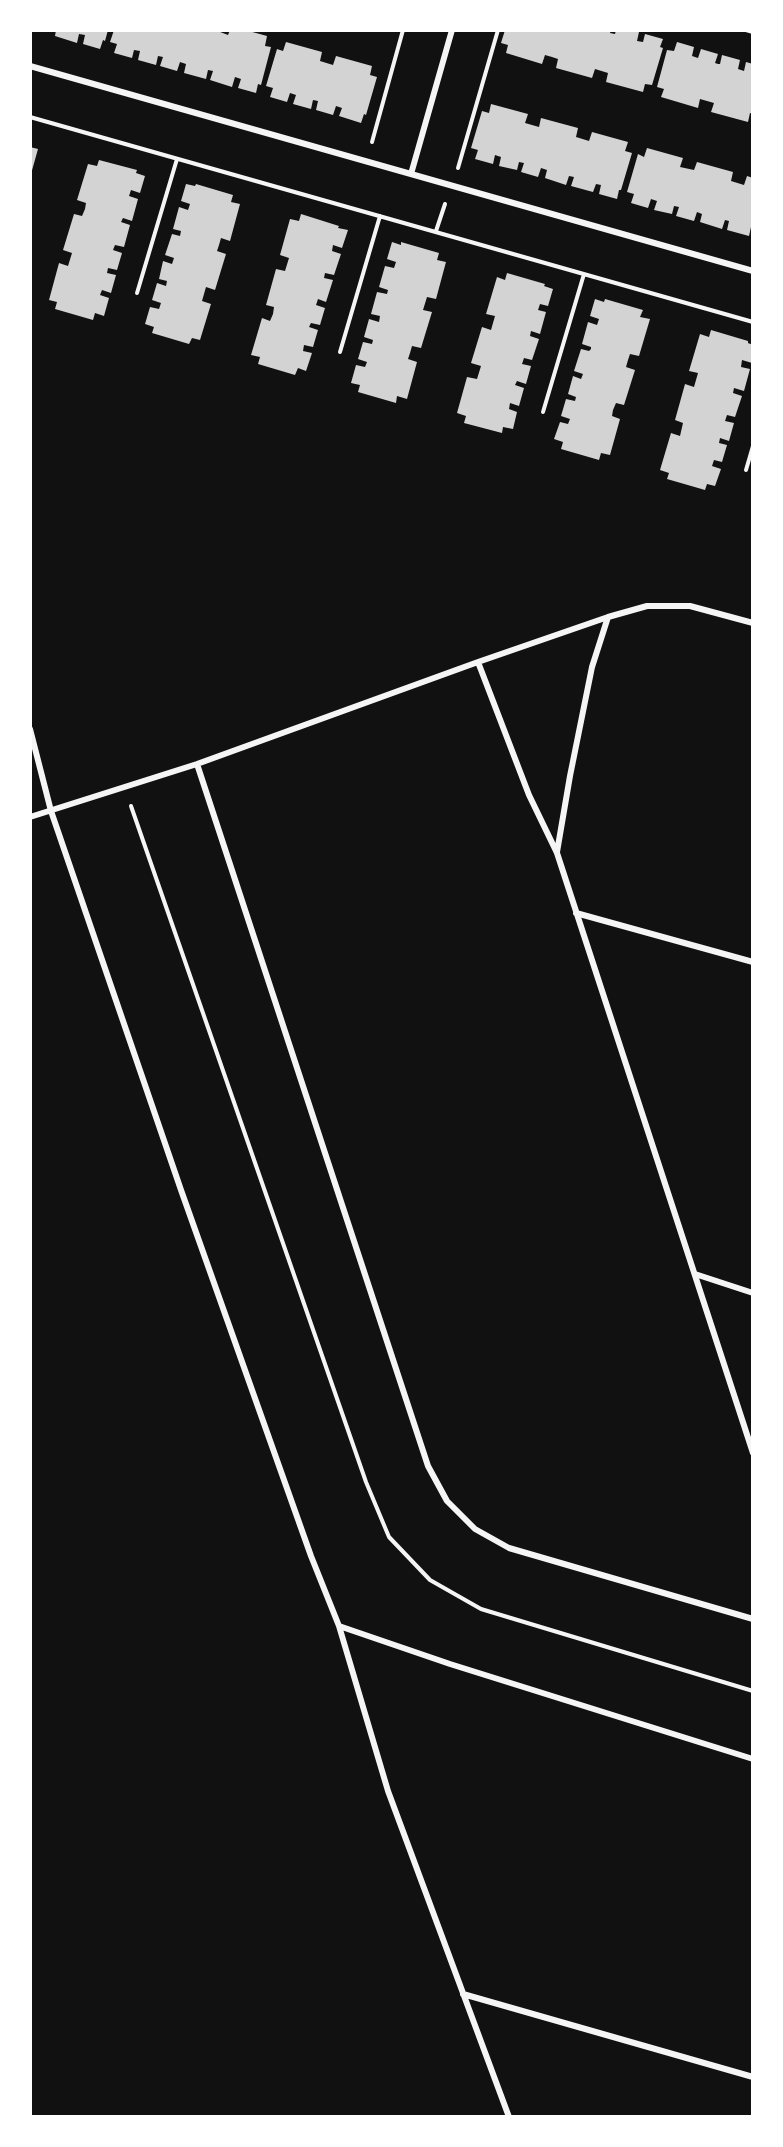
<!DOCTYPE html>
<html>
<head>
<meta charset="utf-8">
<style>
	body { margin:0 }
	#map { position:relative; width:783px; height:2147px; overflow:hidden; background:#111; font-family:Montserrat,sans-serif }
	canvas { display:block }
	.frame { position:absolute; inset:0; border:32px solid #fff; pointer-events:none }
</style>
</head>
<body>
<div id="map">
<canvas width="783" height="2147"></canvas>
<div class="frame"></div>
</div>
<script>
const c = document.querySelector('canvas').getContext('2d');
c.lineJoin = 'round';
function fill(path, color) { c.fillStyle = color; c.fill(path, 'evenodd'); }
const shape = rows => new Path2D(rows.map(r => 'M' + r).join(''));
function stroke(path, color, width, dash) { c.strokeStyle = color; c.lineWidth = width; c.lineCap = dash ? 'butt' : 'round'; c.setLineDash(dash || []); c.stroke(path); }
fill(shape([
	[56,30,108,30,105,41,103,40,100,49,83,44,85,35,79,34,77,43,55,36],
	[114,30,215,30,228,35,230,30,245,30,267,36,265,46,271,47,261,85,258,84,256,93,238,88,241,79,235,77,232,87,210,80,213,71,208,70,206,79,184,73,186,64,180,62,177,71,160,66,163,57,158,56,156,65,138,60,140,51,134,50,132,58,114,53,117,44,110,42],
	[505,30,611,30,610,33,615,34,616,30,633,30,639,32,637,41,643,42,645,34,663,39,660,47,663,48,652,85,645,84,643,92,606,82,608,73,595,69,592,78,556,68,558,59,552,57,545,55,542,64,506,53,508,45,501,43],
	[286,42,322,52,320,61,333,65,336,56,372,66,370,75,377,77,366,115,364,114,361,123,339,116,342,108,336,106,333,115,316,110,318,101,313,100,311,109,293,104,296,95,290,93,287,102,270,97,273,88,266,86,277,49,283,51],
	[677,42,694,47,692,56,698,58,701,49,718,54,715,63,718,64,720,64,722,55,740,60,738,69,744,71,746,62,753,64,753,114,750,113,748,122,711,112,714,103,700,99,698,108,661,97,664,89,657,87,667,50,674,51],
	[491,104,528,114,525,123,539,127,541,118,578,128,576,137,589,141,592,132,628,142,625,151,632,153,621,190,619,190,617,199,599,194,601,185,596,184,593,192,571,186,574,177,569,176,566,185,545,178,547,170,541,168,538,177,521,172,524,163,519,162,517,170,499,166,501,157,495,155,493,164,475,159,478,150,471,148,482,111,489,113],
	[30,147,38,149,31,174,30,174],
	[647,148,683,158,680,167,694,170,697,162,733,172,731,181,744,185,747,176,753,178,753,228,751,227,749,236,727,230,729,221,725,220,722,229,700,222,702,214,697,212,694,221,676,216,679,207,674,206,672,214,654,210,657,201,651,199,648,208,631,203,634,194,627,192,638,154,644,157],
	[99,160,137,170,136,173,145,176,140,193,131,190,129,196,138,199,132,221,123,218,121,222,130,225,124,247,115,245,113,250,122,253,117,270,108,268,107,273,116,275,111,293,102,290,100,295,109,298,104,316,95,313,93,320,55,309,57,302,49,300,59,263,68,266,72,253,63,250,74,214,82,216,85,209,86,203,77,200,88,164,97,166],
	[186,184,195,186,196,184,233,195,231,202,240,204,230,241,221,238,219,245,217,251,226,254,215,290,206,287,202,301,211,304,200,340,192,338,189,344,152,333,154,327,145,324,150,307,159,309,161,303,152,300,157,283,166,286,167,281,159,279,163,261,172,264,174,258,165,255,172,234,180,236,181,231,173,229,179,207,188,210,190,204,181,201],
	[301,214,339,226,338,228,348,230,342,248,333,245,332,251,341,254,334,275,325,273,324,278,333,280,326,302,318,299,316,305,325,308,320,325,311,323,309,327,318,330,313,347,304,345,303,351,312,353,306,371,298,368,295,375,258,364,260,357,251,355,262,318,270,321,273,314,274,307,266,305,276,269,285,271,289,258,280,255,290,219,299,221],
	[392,242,401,245,401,242,439,253,437,260,446,262,436,299,427,297,423,310,432,312,421,348,412,346,410,353,408,359,417,362,407,399,397,396,396,403,358,392,360,385,351,383,356,365,365,367,367,362,358,359,363,342,372,344,373,340,364,337,369,319,379,322,380,316,371,314,377,292,387,294,388,290,379,287,385,266,394,268,396,262,387,259],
	[507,273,545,284,544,286,553,289,548,306,540,304,538,310,546,312,540,334,531,331,530,336,539,339,532,360,524,358,522,364,531,366,526,384,517,381,515,385,524,388,519,406,510,403,509,409,517,412,513,429,503,427,502,433,464,423,466,416,457,413,467,377,477,379,481,366,471,363,482,327,491,330,495,316,486,314,497,277,505,280],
	[595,299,604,302,605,299,643,310,640,317,650,319,639,356,630,354,628,360,626,367,635,370,624,405,616,403,613,410,612,416,620,419,610,455,601,453,599,460,561,449,563,442,554,439,560,422,568,424,570,419,561,416,566,399,575,401,576,397,568,394,573,376,581,379,583,374,574,371,581,349,589,351,591,349,591,347,582,344,588,322,597,325,599,319,590,316],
	[711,330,748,341,748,343,753,345,753,358,752,363,742,360,741,367,750,369,744,391,734,388,733,393,742,396,735,417,727,415,725,421,734,423,729,441,720,438,719,443,727,445,722,462,714,460,712,466,721,469,715,486,707,484,705,490,667,479,669,473,660,470,671,433,680,436,683,423,675,420,685,384,694,387,698,373,689,371,700,334,709,337]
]), '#d3d3d3');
stroke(shape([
	[746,30,753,32],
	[30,117,753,322],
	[372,142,403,30],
	[458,168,498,30],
	[436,231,445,204],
	[137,293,177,159],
	[340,352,380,216],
	[543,412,584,274],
	[746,470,753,446],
	[131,806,366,1482,389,1537,430,1580,481,1609,753,1691]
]), '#f5f5f5', 4);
stroke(shape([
	[30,66,753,271],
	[411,174,452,30],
	[478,662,529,795,557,853,753,1453],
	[30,729,51,811,181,1190,311,1556,339,1626,450,1664,753,1759],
	[197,764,428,1466,447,1501,475,1529,509,1548,753,1619],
	[30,817,197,764,478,662,608,617,647,606,690,606,753,623],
	[557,852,570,776,592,667,608,617],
	[576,913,753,962],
	[695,1274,753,1293],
	[339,1626,388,1791,509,2117],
	[463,1994,753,2077]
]), '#f5f5f5', 6);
</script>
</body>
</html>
